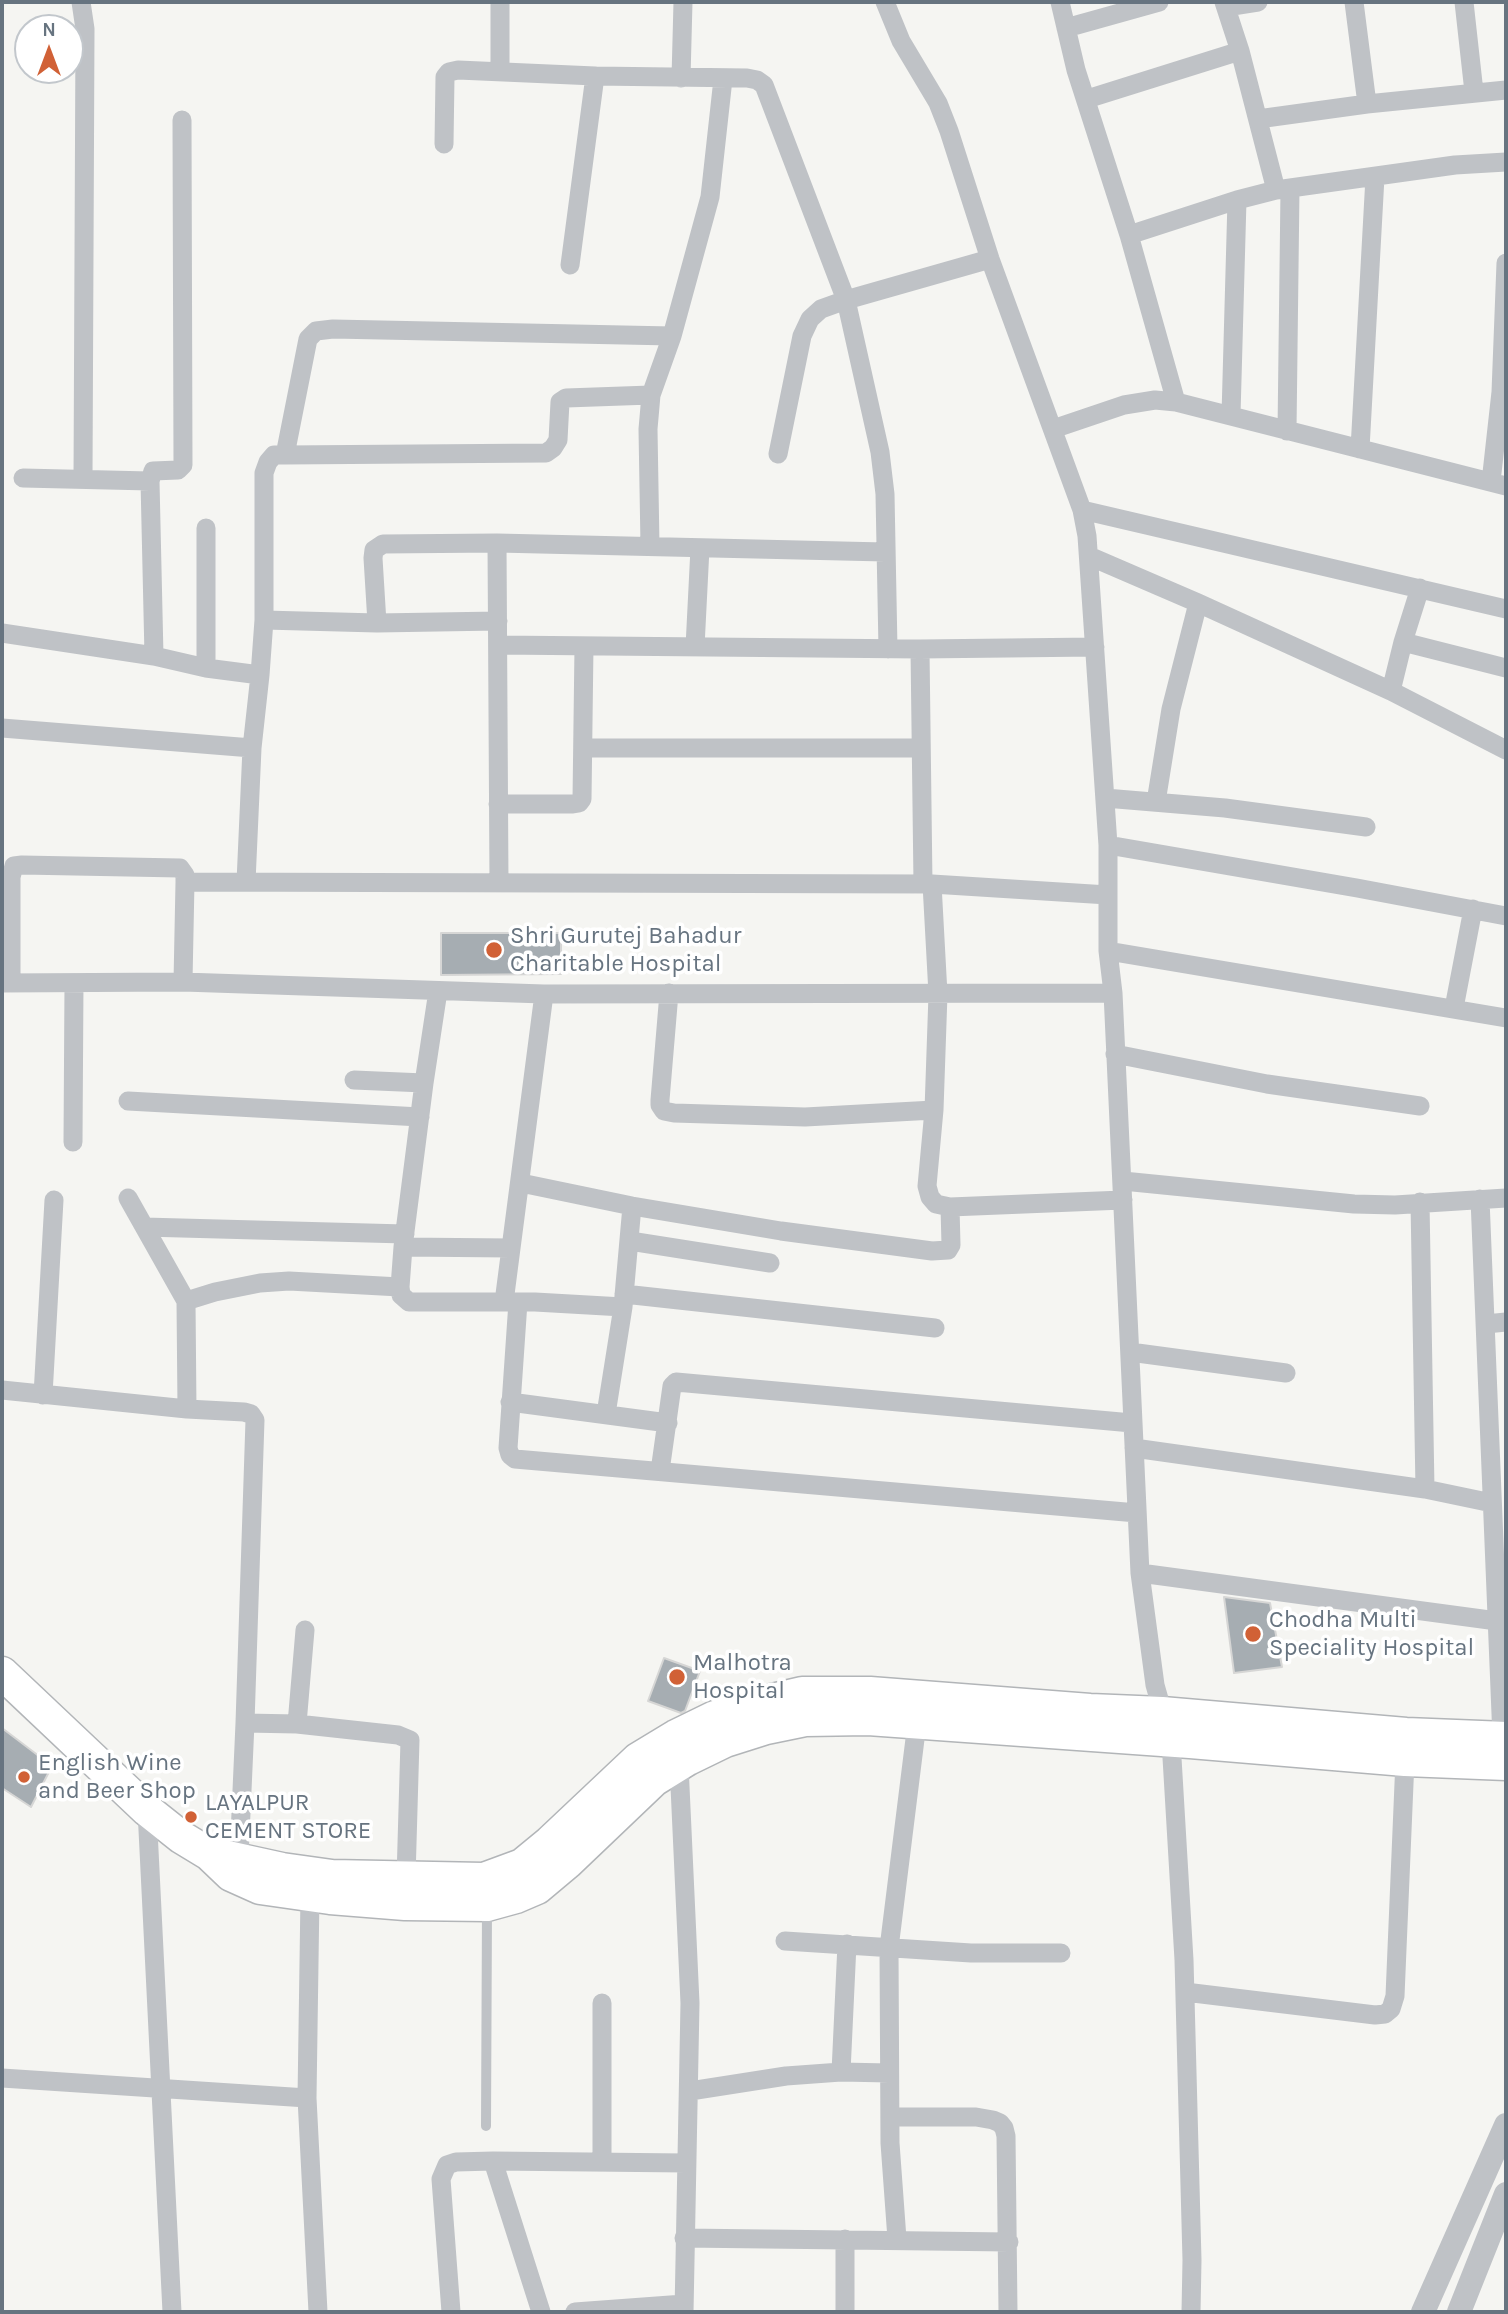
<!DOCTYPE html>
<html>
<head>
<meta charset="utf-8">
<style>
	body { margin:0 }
	#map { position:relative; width:1508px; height:2314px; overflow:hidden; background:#f5f5f2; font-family:Karla,sans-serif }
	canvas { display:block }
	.frame { position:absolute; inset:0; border:4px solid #677480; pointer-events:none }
	.north { position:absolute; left:14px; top:14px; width:70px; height:70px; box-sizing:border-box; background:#fff; border:2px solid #c2c7cc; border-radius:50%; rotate:0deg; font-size:19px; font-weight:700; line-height:28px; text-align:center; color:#677480 }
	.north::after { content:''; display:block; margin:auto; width:24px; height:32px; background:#d16136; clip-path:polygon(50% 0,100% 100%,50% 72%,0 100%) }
</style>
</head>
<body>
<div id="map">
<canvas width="1508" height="2314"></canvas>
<div class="frame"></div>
<div class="north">N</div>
</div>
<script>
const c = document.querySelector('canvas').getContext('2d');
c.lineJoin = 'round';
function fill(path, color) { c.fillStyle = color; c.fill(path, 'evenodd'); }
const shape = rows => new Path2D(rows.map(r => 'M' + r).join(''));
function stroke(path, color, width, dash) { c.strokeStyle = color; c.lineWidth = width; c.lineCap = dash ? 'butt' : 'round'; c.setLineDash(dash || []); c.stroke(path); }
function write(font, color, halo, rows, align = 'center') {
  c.font = font + ' Karla,sans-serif'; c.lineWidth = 7; c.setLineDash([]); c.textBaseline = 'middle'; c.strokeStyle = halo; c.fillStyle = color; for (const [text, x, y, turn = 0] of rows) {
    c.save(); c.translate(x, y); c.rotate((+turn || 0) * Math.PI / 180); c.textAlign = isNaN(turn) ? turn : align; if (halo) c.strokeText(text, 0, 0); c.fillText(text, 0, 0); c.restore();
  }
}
const building = shape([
	[441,933,561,933,561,974,441,975,441,933],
	[1224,1597,1270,1603,1282,1667,1234,1673,1224,1597],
	[664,1658,700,1671,685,1711,681,1713,648,1701,664,1658],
	[2,1728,52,1766,31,1807,2,1788,2,1728]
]);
fill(building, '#a6adb2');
stroke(building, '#d6d6d5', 2);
const trunk = shape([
	[2,1673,147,1810,181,1837,209,1854,231,1875,260,1888,330,1898,405,1904,487,1905,516,1897,537,1888,568,1862,654,1780,688,1759,725,1741,766,1728,805,1720,868,1719,1190,1742,1405,1760,1506,1764],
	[218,1855,282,1869,332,1876,484,1879,522,1865,550,1842,638,1759,676,1736,715,1717,759,1703,802,1693,870,1693,1090,1710,1162,1713,1406,1734,1506,1738]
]);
stroke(trunk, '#b2b5b8', 35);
stroke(shape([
	[486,2126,487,1909]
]), '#bfc2c6', 10);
stroke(shape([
	[81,2,85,29,83,479],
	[885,2,901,41,938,103,949,131,990,259,1082,510,1087,536,1108,845,1108,951,1113,993,1140,1573,1155,1685,1171,1741,1184,1960,1192,2260,1191,2312],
	[1060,2,1076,70,1129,235,1176,402],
	[1224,2,1240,51,1276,190],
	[1354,2,1367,104],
	[1464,2,1474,92],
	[1226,7,1258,2],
	[1066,28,1159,2],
	[500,71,500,2],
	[681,78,683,2],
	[1087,99,1240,51],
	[1258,119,1367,104,1506,90],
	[444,144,445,77,449,72,458,70,595,76,747,78,757,80,764,85,846,300,880,452,885,494,888,649],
	[1129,235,1237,200,1276,190,1455,165,1506,162],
	[570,265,595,76],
	[1231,415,1237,200],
	[1053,429,1124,405,1155,400,1176,402,1506,486],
	[1287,431,1290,189],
	[1360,449,1375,177],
	[778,454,802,336,810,319,821,309,846,300,990,259],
	[285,455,546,453,553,448,558,440,560,402,566,398,651,395],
	[23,478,150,481,154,656],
	[150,481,153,471,178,470,183,465,182,120],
	[1491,482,1501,392,1506,263],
	[1082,510,1506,609],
	[206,528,206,668],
	[497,543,499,883],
	[650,546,648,429,651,395,672,336,710,197,723,79],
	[1089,556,1198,603,1391,691,1506,750],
	[264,620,377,623,498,621],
	[377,623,373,558,374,550,383,544,497,543,885,552],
	[2,633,154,656,206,668,260,675,264,620,264,473,268,462,274,455,285,455,308,339,316,331,333,329,672,336],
	[1403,642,1506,668],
	[498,645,920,649,1095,647],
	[695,647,700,548],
	[920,649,923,884],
	[1391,691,1403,642,1420,588],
	[2,728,252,748,246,882],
	[252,748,260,675],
	[583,748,921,748],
	[1105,798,1225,808,1366,827],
	[1156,802,1171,709,1198,603],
	[498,804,573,804,579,803,582,799,584,646],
	[1108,845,1357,888,1506,916],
	[185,882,932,884,1108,895],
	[932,884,938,994,934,1110,927,1186,930,1197,936,1204,950,1207,1123,1200],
	[1108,951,1506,1018],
	[2,983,183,982,544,994,1113,993],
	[11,983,11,877,14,866,22,865,180,868,185,875,185,882,183,982],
	[669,993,660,1100,660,1105,664,1111,674,1113,805,1117,934,1110],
	[1454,1008,1473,909],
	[1115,1054,1267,1084,1420,1106],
	[354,1080,424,1083],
	[128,1101,420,1117],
	[73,1142,74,983],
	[1123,1181,1354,1204,1395,1205,1506,1198],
	[521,1183,632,1206,781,1231,932,1251,948,1250,951,1245,950,1207],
	[128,1198,186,1301,215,1292,260,1283,289,1281,400,1287,401,1295,409,1302,535,1302,623,1307],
	[1480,1199,1502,1738],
	[1420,1202,1425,1489],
	[144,1227,405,1234],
	[630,1241,770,1263],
	[403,1247,511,1248],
	[400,1287,403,1247,424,1083,438,991],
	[624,1294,935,1328],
	[186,1301,187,1409],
	[504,1302,544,994],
	[518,1302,508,1448,510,1455,515,1459,1137,1513],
	[1486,1324,1506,1322],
	[1130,1352,1286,1373],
	[2,1390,187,1409,244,1412,251,1414,255,1420,245,1723,239,1858],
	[43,1395,54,1200],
	[510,1402,668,1423],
	[606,1414,623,1307,632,1206],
	[1134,1448,1425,1489,1492,1503],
	[660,1471,672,1386,676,1382,1132,1423],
	[1140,1573,1497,1621],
	[245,1723,297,1724,398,1735,410,1740,406,1878],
	[297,1724,305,1630],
	[679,1765,690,2003,684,2312],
	[147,1810,172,2312],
	[310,1895,307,2098,318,2312],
	[785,1941,971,1953,1061,1953],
	[1185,1992,1375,2015,1385,2014,1391,2009,1395,1996,1405,1760],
	[841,2072,847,1944],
	[2,2078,307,2098],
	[690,2091,786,2076,841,2072,889,2073],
	[890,2117,976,2117,993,2120,1000,2123,1004,2128,1006,2136,1008,2312],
	[493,2161,541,2312],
	[602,2161,602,2003],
	[684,2238,1009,2242],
	[897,2239,890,2143,889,1948,917,1723],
	[451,2312,441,2179,447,2165,456,2162,493,2161,686,2163],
	[575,2312,684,2304],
	[845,2312,845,2239]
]), '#bfc2c6', 19);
stroke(shape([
	[1423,2312,1506,2125],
	[1459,2312,1506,2194]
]), '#bfc2c6', 24);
stroke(trunk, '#fff', 32);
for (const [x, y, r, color] of [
	[494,950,9,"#d16136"],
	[1253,1634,9,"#d16136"],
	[677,1677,9,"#d16136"],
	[24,1777,7,"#d16136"],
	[191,1817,7,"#d16136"]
]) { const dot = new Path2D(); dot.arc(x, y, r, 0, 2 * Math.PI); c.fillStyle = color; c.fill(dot); stroke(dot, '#fff', 2.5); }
write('24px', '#677480', '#fff', [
	["Shri Gurutej Bahadur",510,936],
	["Charitable Hospital",510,964],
	["Chodha Multi",1269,1620],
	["Speciality Hospital",1269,1648],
	["Malhotra",693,1663],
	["Hospital",693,1691],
	["English Wine",38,1763],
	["and Beer Shop",38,1791],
	["LAYALPUR",205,1803],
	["CEMENT STORE",205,1831]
], 'left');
</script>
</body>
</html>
